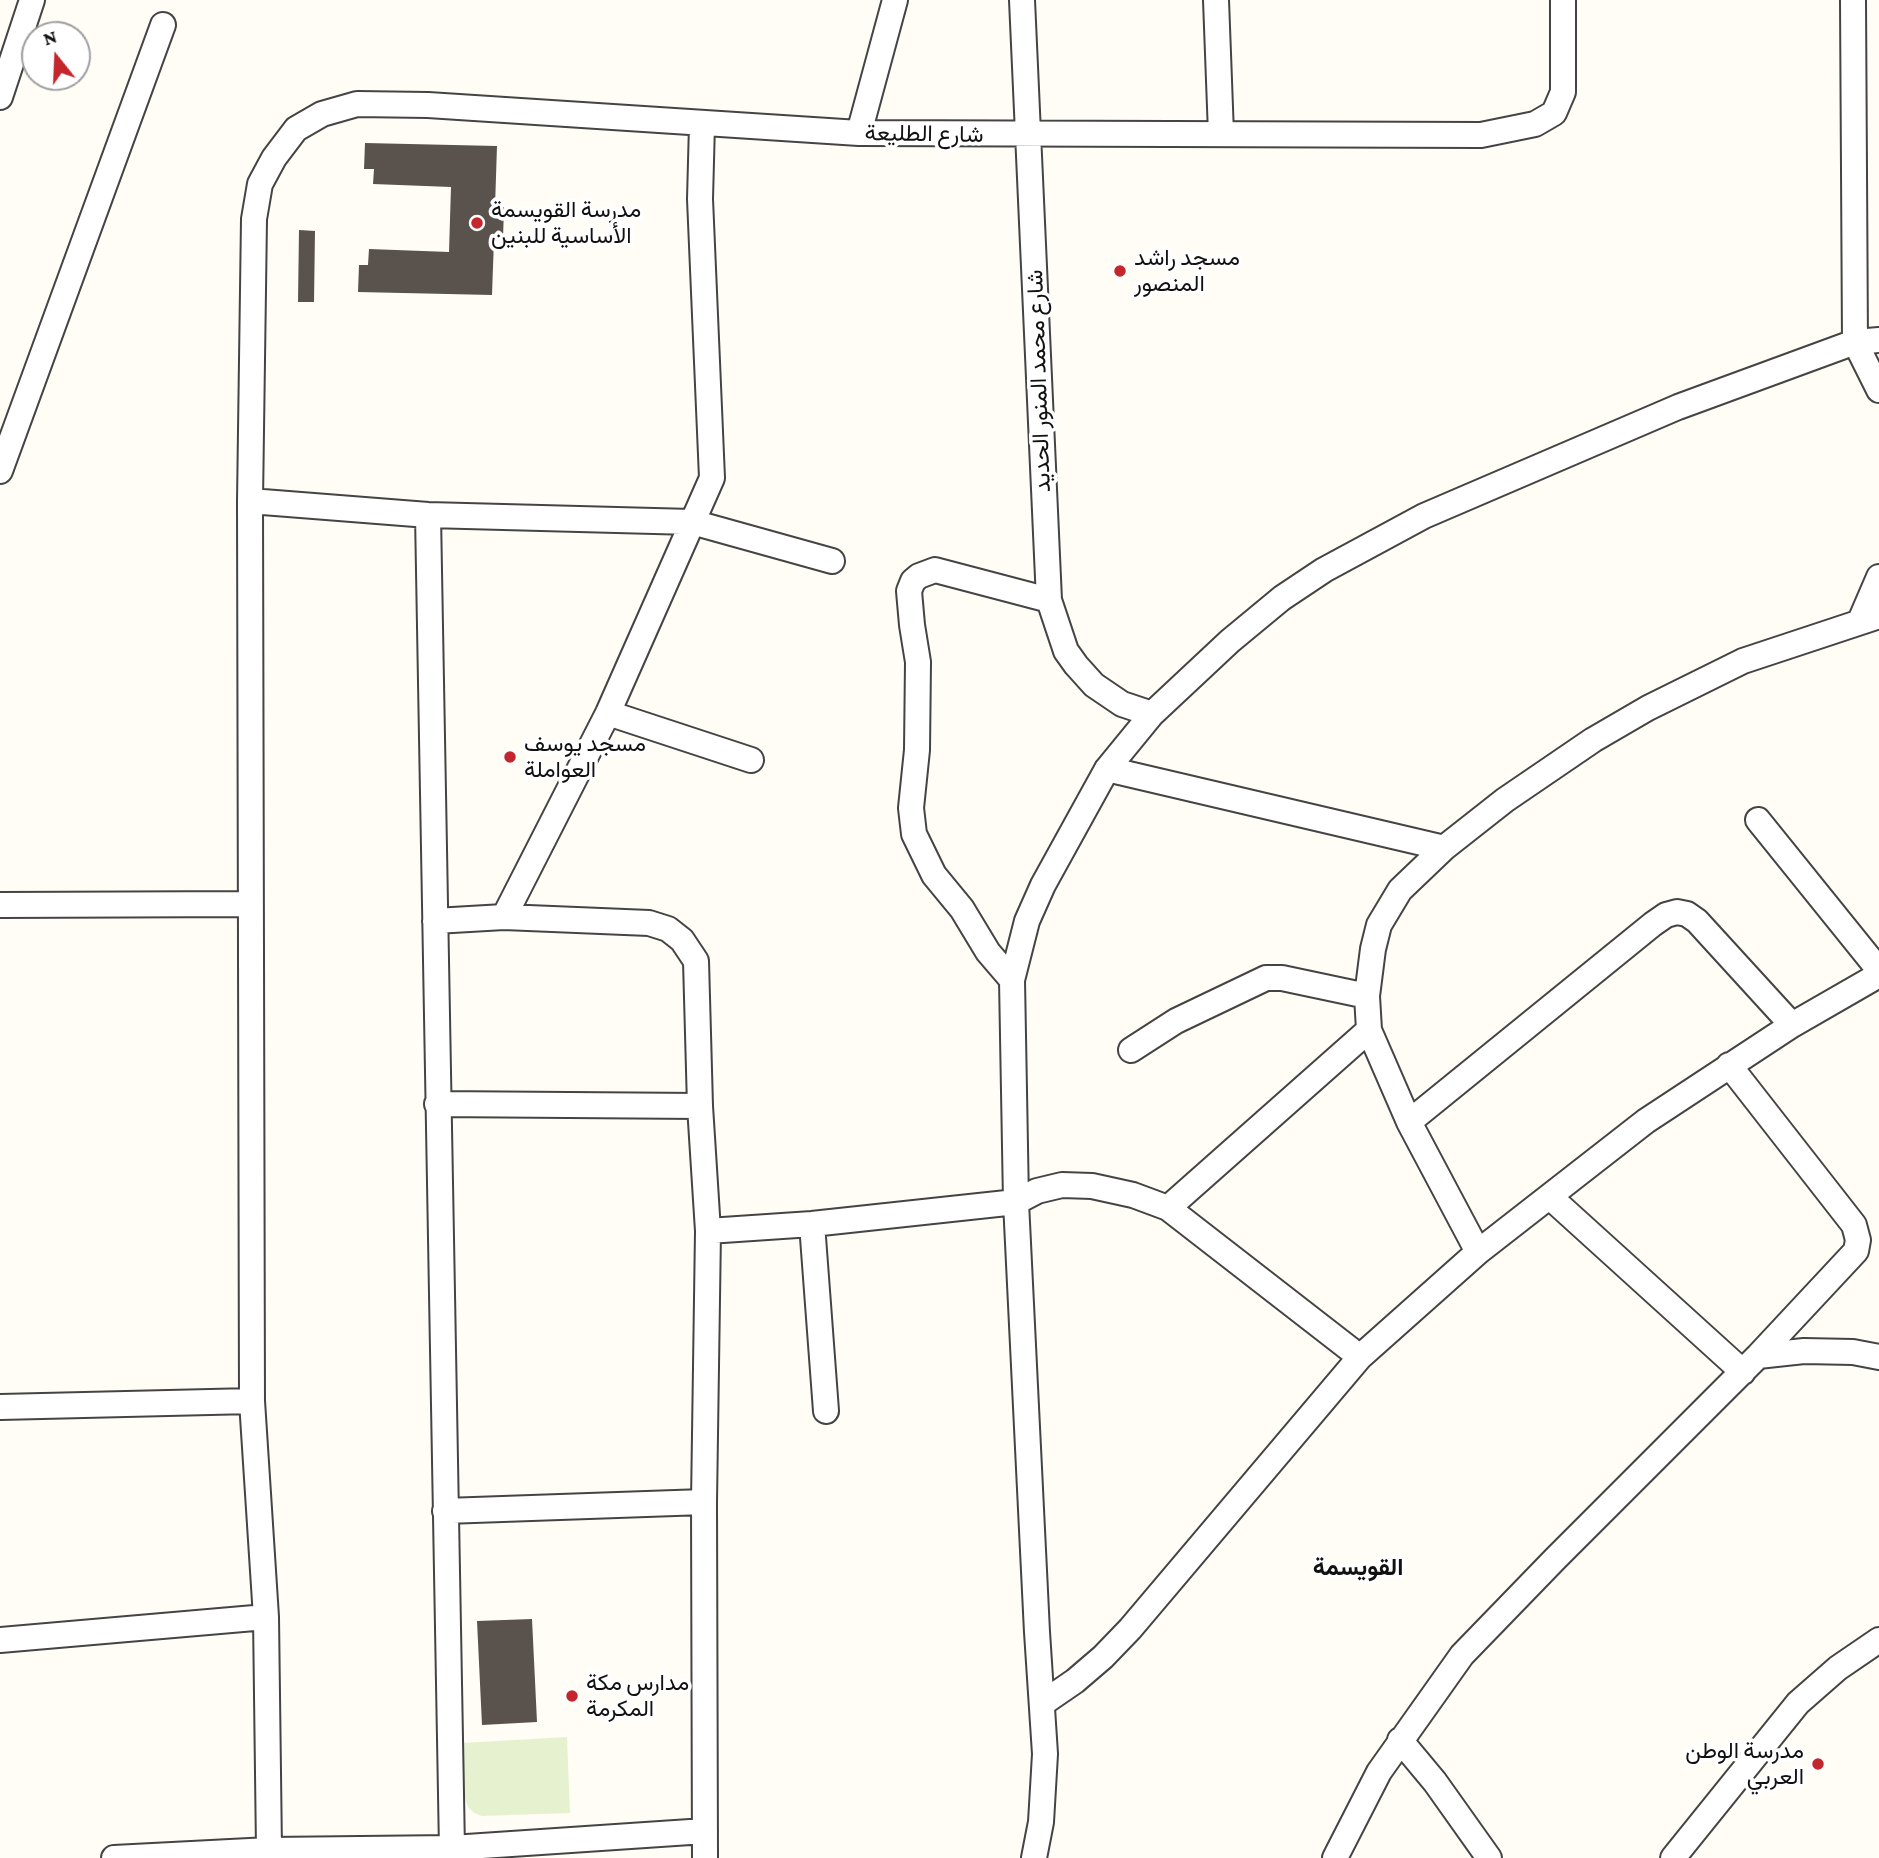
<!DOCTYPE html>
<html>
<head>
<meta charset="utf-8">
<style>
	body { margin:0 }
	#map { position:relative; width:1879px; height:1858px; overflow:hidden; background:#fffdf5; font-family:"Crimson Pro",serif }
	canvas { display:block }
	.north { position:absolute; left:21px; top:21px; width:70px; height:70px; box-sizing:border-box; background:#fff; border:2px solid #a0a0a0; border-radius:50%; rotate:342deg; font-size:19px; font-weight:700; line-height:28px; text-align:center; color:#111 }
	.north::after { content:''; display:block; margin:auto; width:24px; height:32px; background:#c4262e; clip-path:polygon(50% 0,100% 100%,50% 72%,0 100%) }
</style>
</head>
<body>
<div id="map">
<canvas width="1879" height="1858"></canvas>
<div class="north">N</div>
</div>
<script>
const c = document.querySelector('canvas').getContext('2d');
c.lineJoin = 'round';
function fill(path, color) { c.fillStyle = color; c.fill(path, 'evenodd'); }
const shape = rows => new Path2D(rows.map(r => 'M' + r).join(''));
function stroke(path, color, width, dash) { c.strokeStyle = color; c.lineWidth = width; c.lineCap = dash ? 'butt' : 'round'; c.setLineDash(dash || []); c.stroke(path); }
function write(font, color, halo, rows, align = 'center') {
  c.font = font + ' "Crimson Pro",Vazirmatn,serif'; c.lineWidth = 7; c.setLineDash([]); c.textBaseline = 'middle'; c.strokeStyle = halo; c.fillStyle = color; for (const [text, x, y, turn = 0] of rows) {
    c.save(); c.translate(x, y); c.rotate((+turn || 0) * Math.PI / 180); c.textAlign = isNaN(turn) ? turn : align; if (halo) c.strokeText(text, 0, 0); c.fillText(text, 0, 0); c.restore();
  }
}
fill(shape([
	[567,1737,570,1813,482,1816,474,1813,468,1807,463,1792,462,1743]
]), '#e6f2cf');
fill(shape([
	[365,143,497,146,495,207,504,207,503,239,494,239,492,295,358,292,359,265,368,265,369,249,449,252,451,187,373,184,374,169,364,169],
	[299,230,315,231,314,302,298,302],
	[532,1619,537,1722,482,1725,477,1621]
]), '#5a524d');
const minor = shape([
	[1022,0,1049,600,1066,651,1076,665,1094,685,1122,704,1152,714],
	[1216,0,1221,134],
	[1853,0,1855,342,1879,390],
	[0,97,32,0],
	[859,133,895,0],
	[0,471,163,25],
	[250,501,428,515,692,522,832,561],
	[428,515,452,1848],
	[1860,621,1879,577],
	[608,713,751,760],
	[1107,769,1444,848],
	[1758,820,1879,970],
	[0,905,250,904],
	[504,917,608,713,712,478,700,199,702,124],
	[435,921,504,917,649,923,668,929,682,940,696,961,700,1106,708,1231,704,1502,705,1858],
	[1012,980,988,952,962,909,934,875,914,834,911,808,917,750,918,662,912,625,909,591,913,581,919,576,935,570,1049,600],
	[1131,1050,1176,1021,1266,978,1282,978,1367,996],
	[437,1104,700,1106],
	[1409,1122,1653,924,1666,915,1677,912,1687,914,1697,921,1792,1025],
	[1550,1197,1743,1372],
	[1168,1208,1369,1030],
	[812,1224,826,1411],
	[708,1231,812,1224,1016,1202,1037,1191,1062,1185,1092,1186,1133,1195,1168,1208,1360,1357],
	[1478,1252,1409,1122,1369,1030,1367,996,1373,949,1379,925,1400,890,1444,848,1505,800,1593,740,1648,708,1743,661,1879,616],
	[1758,1356,1804,1351,1853,1352,1879,1357],
	[0,1407,252,1401],
	[445,1511,704,1502],
	[0,1640,266,1617],
	[1043,1703,1075,1681,1103,1657,1130,1629,1360,1357,1478,1252,1646,1121,1792,1025,1879,975],
	[1400,1740,1435,1782,1489,1858],
	[269,1850,266,1617,252,1401,250,501,254,219,260,184,274,158,296,129,322,114,357,104,428,105,859,133,1481,135,1535,124,1554,113,1563,92,1563,0],
	[114,1858,269,1850,452,1848,705,1831],
	[1034,1858,1041,1822,1045,1754,1037,1632,1016,1202,1012,980,1027,921,1043,885,1107,769,1152,714,1230,641,1282,598,1324,570,1424,516,1678,407,1855,342,1879,340],
	[1335,1858,1379,1772,1462,1655,1555,1559,1758,1356,1856,1251,1858,1240,1854,1225,1729,1065],
	[1673,1858,1798,1703,1838,1668,1879,1640]
]);
stroke(minor, '#444', 28);
stroke(minor, '#fff', 24);
for (const [x, y, r, color] of [
	[477,223,7,"#c4262e"],
	[1120,271,7,"#c4262e"],
	[510,757,7,"#c4262e"],
	[572,1696,7,"#c4262e"],
	[1818,1764,7,"#c4262e"]
]) { const dot = new Path2D(); dot.arc(x, y, r, 0, 2 * Math.PI); c.fillStyle = color; c.fill(dot); stroke(dot, '#fff', 2.5); }
write('23px', '#111', '#fff', [
	["شارع الطليعة",924,134,1],
	["شارع محمد المنور الحديد",1039,381,-92]
]);
write('23px', '#111', '#fff', [
	["مدرسة القويسمة",491,210],
	["الأساسية للبنين",491,236],
	["مسجد راشد",1134,258],
	["المنصور",1134,284],
	["مسجد يوسف",524,744],
	["العواملة",524,770],
	["مدارس مكة",586,1683],
	["المكرمة",586,1709],
	["مدرسة الوطن",1804,1751,"right"],
	["العربي",1804,1777,"right"]
], 'left');
write('bold 24px', '#111', '#fff', [
	["القويسمة",1358,1568]
]);
</script>
</body>
</html>
